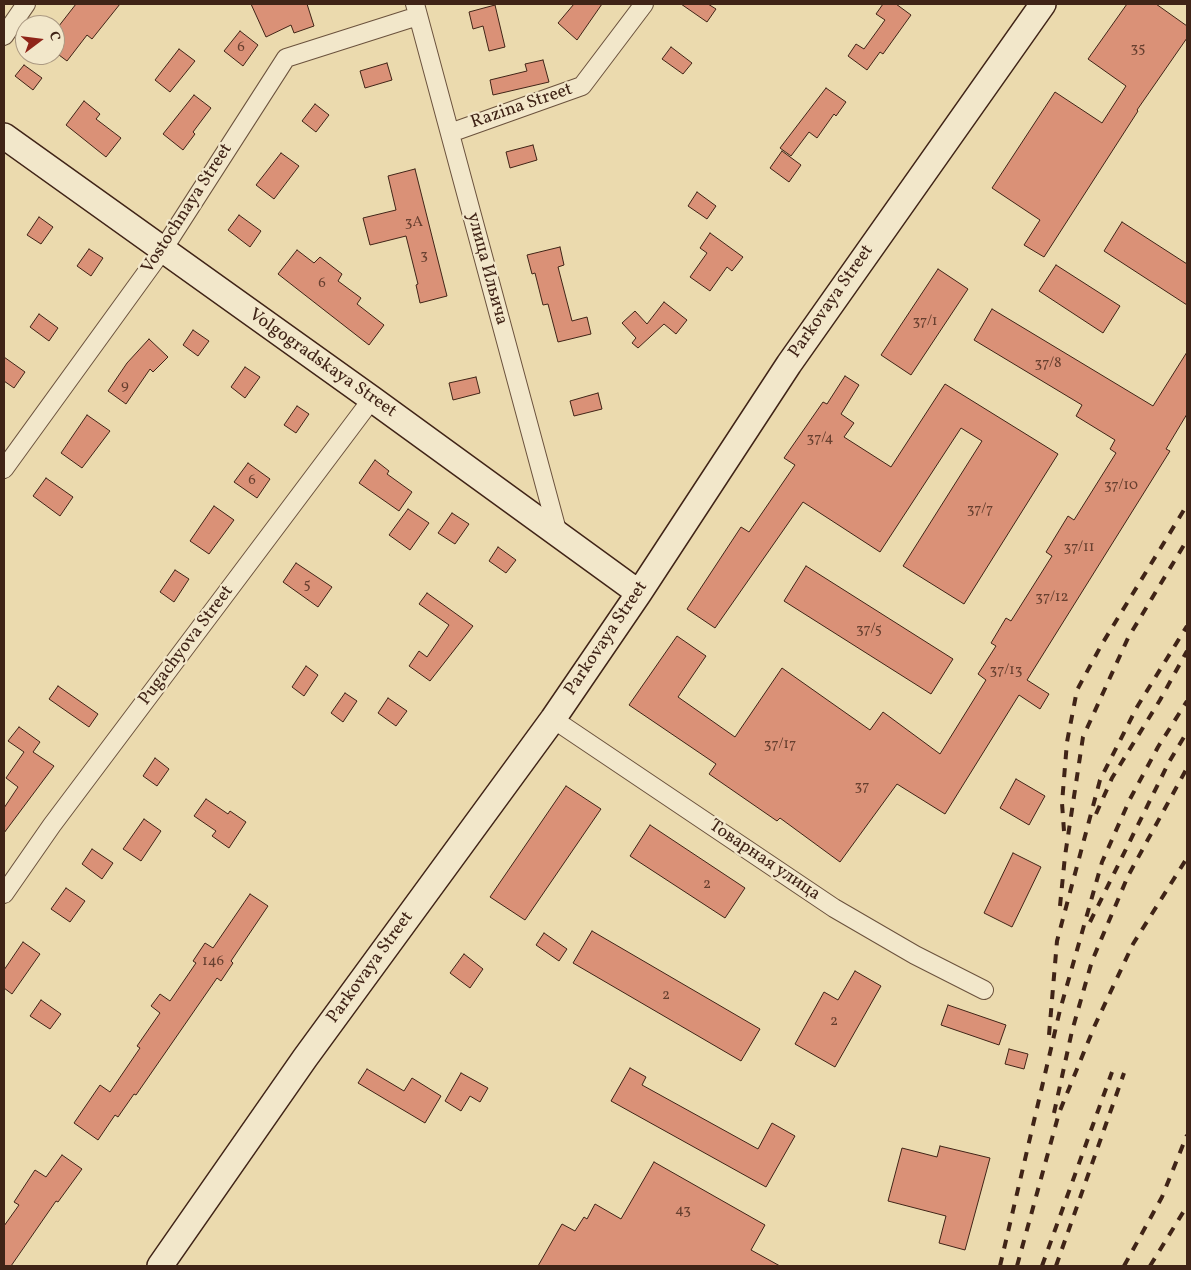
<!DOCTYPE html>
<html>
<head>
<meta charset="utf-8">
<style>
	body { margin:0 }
	#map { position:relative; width:1191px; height:1270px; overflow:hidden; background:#ebdaae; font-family:Vollkorn,serif }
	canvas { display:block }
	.frame { position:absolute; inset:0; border:5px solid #402417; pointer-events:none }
	.north { position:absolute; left:15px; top:15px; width:50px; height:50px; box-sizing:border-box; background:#f2e7ca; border:1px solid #ab9982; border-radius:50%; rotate:75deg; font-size:14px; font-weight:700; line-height:20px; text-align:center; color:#402417 }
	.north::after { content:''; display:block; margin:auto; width:18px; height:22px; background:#8f2418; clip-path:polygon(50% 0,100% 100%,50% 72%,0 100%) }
</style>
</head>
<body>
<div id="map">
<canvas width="1191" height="1270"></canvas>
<div class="frame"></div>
<div class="north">С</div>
</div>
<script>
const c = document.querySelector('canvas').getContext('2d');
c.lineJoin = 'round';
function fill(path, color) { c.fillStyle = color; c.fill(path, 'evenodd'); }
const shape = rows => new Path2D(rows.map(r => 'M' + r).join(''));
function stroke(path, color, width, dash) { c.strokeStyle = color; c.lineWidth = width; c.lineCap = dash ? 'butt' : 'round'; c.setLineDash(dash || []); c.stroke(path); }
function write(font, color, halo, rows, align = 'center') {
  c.font = font + ' Vollkorn,serif'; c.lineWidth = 4.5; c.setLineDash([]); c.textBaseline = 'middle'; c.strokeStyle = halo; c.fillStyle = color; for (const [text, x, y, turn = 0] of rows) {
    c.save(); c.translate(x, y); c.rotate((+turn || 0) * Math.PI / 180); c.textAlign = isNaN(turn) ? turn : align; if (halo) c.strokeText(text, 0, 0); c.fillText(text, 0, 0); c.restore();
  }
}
const building = shape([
	[76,4,120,4,92,39,87,35,67,61,55,52,55,31,76,4],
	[251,4,307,4,314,26,294,33,291,25,266,37,251,4],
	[574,4,602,4,577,40,558,23,574,4],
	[681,4,708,4,716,9,707,22,681,4],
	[883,4,896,4,911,15,883,54,880,52,867,70,848,56,856,44,864,49,885,20,876,14,883,4],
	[1127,4,1156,4,1187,26,1187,38,1137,110,1138,111,1044,257,1024,245,1040,220,992,188,1055,92,1102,123,1126,86,1088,59,1127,4],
	[495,5,505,47,489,51,483,26,473,29,469,12,495,5],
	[240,31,258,45,243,66,224,51,240,31],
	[671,47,692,63,683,74,662,59,671,47],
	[179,49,195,61,170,92,155,80,179,49],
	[543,60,549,82,493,95,490,80,527,71,525,64,543,60],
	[387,63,392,80,365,88,360,71,387,63],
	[24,65,42,78,33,90,15,76,24,65],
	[826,88,846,102,836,116,834,114,817,138,809,132,791,156,780,148,826,88],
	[194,95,211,108,193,132,195,134,183,150,163,134,194,95],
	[84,101,100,114,96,119,121,138,106,157,66,125,84,101],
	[315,104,329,115,316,132,302,121,315,104],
	[533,145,537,160,510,168,506,152,533,145],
	[782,151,801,165,789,182,770,168,782,151],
	[281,153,299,166,274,199,256,185,281,153],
	[415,169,447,296,420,303,416,285,418,284,406,236,370,245,363,218,396,210,388,176,415,169],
	[697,192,716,206,707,219,688,206,697,192],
	[239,215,261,231,250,247,228,230,239,215],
	[39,217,53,227,41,244,27,235,39,217],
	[1122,222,1187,264,1187,305,1104,251,1122,222],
	[710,233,743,257,732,271,727,267,710,291,690,277,707,253,700,248,710,233],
	[560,247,564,265,558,267,572,321,587,317,591,334,558,342,548,304,543,305,535,273,532,274,527,255,560,247],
	[89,249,103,258,91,276,77,266,89,249],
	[297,250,314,263,320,257,342,274,338,281,361,298,357,304,384,325,369,345,278,274,297,250],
	[1056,265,1120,306,1103,333,1039,291,1056,265],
	[938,269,968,289,911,375,881,355,938,269],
	[664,302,687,320,676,334,664,324,638,348,632,343,636,338,622,323,635,311,647,324,664,302],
	[992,309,1153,406,1187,352,1187,414,1166,449,1170,451,1027,680,1049,694,1040,709,1019,695,945,814,897,784,840,862,780,818,777,821,709,774,716,764,629,705,677,636,706,656,678,697,735,737,782,668,870,730,883,712,940,754,986,680,978,674,996,646,991,643,1006,618,1011,621,1052,556,1046,552,1068,516,1074,520,1116,453,1110,449,1115,440,1076,416,1082,405,974,340,992,309],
	[39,314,58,328,49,341,30,327,39,314],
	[193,330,209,341,198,356,183,345,193,330],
	[149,339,168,357,153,372,150,369,126,404,108,391,127,363,149,339],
	[4,357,25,372,14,388,4,381,4,357],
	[245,367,260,377,245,398,231,387,245,367],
	[845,376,859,385,841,414,854,423,844,437,891,467,945,384,1058,454,964,604,903,566,982,441,961,428,880,552,803,502,715,628,687,609,741,527,749,532,795,465,784,458,823,402,827,404,845,376],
	[476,377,480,393,453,400,449,383,476,377],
	[598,393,602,409,574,416,570,401,598,393],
	[297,406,309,414,296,433,284,425,297,406],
	[87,415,110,431,82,468,61,453,87,415],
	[375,460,389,471,387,474,412,492,399,511,359,483,375,460],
	[248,463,270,479,257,498,234,482,248,463],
	[46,478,73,497,60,516,33,496,46,478],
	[214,506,234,520,209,554,190,541,214,506],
	[408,509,429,523,410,550,389,535,408,509],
	[452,513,469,524,455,544,438,533,452,513],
	[498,547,516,560,506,573,489,561,498,547],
	[296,563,332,587,318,607,283,582,296,563],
	[806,566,953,659,931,694,784,601,806,566],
	[175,570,189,579,174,602,160,592,175,570],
	[427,593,473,626,430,681,409,666,419,651,427,657,449,625,419,604,427,593],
	[306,666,318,675,304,696,292,687,306,666],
	[58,686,98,714,89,727,49,699,58,686],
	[345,693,357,701,343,722,331,713,345,693],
	[388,698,407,711,396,726,378,713,388,698],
	[19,727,40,742,33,752,54,766,4,833,4,808,18,787,6,778,24,752,8,741,19,727],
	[155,758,169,769,157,786,143,776,155,758],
	[1016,779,1045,796,1029,825,1000,808,1016,779],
	[566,786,601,809,525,920,490,897,566,786],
	[206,799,228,814,230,811,246,822,229,848,212,836,216,831,194,816,206,799],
	[144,819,161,831,141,861,123,849,144,819],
	[650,825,745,888,725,918,630,856,650,825],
	[92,849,113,863,102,879,82,864,92,849],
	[1013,853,1041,867,1012,927,984,913,1013,853],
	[66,888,85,901,70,922,51,909,66,888],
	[250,894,268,906,231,961,233,963,221,981,217,978,136,1095,134,1094,118,1117,115,1115,98,1140,74,1123,100,1085,110,1092,140,1048,137,1046,160,1013,151,1006,160,994,170,1001,196,963,193,961,205,943,213,948,250,894],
	[592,931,760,1029,741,1061,573,963,592,931],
	[544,933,567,949,559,961,536,945,544,933],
	[23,942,40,954,12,994,4,988,4,970,23,942],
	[464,954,483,969,470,988,450,973,464,954],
	[855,971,881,986,835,1067,795,1044,824,992,838,1000,855,971],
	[41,1000,61,1014,50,1029,30,1016,41,1000],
	[948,1005,1006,1025,999,1045,941,1025,948,1005],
	[1009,1049,1028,1054,1024,1069,1005,1064,1009,1049],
	[630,1068,646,1077,642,1085,758,1149,772,1123,795,1136,766,1187,611,1101,630,1068],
	[367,1069,404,1091,412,1078,441,1096,425,1123,358,1083,367,1069],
	[461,1073,488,1088,480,1102,470,1096,461,1111,445,1101,461,1073],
	[940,1146,990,1158,965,1250,939,1243,946,1216,888,1201,902,1148,937,1157,940,1146],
	[62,1155,82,1169,58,1202,56,1201,11,1266,4,1266,4,1226,19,1205,14,1202,35,1170,46,1177,62,1155],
	[654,1162,765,1225,751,1250,780,1266,538,1266,562,1224,575,1231,584,1217,587,1219,595,1204,621,1219,654,1162]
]);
fill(building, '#da9177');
stroke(building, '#402417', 1);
const street = shape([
	[415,4,558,534],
	[4,36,26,4],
	[450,133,582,86,644,4],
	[4,469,162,251,286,58,418,16],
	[553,719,834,908,915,955,984,990],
	[4,894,52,825,372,399]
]);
const secondary = shape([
	[4,136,372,399,639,593],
	[160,1266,305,1058,553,719,639,593,789,364,1043,4]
]);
stroke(street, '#6b523d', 20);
stroke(secondary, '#402417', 28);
stroke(street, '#f2e7ca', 18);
stroke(secondary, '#f2e7ca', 25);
stroke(shape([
	[1096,814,1112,778,1160,700,1187,651],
	[1064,831,1062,803,1067,742,1077,690,1102,644,1187,505],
	[1060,906,1065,856,1083,737,1128,638,1187,540],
	[1090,922,1169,762,1187,732],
	[1049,1035,1057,941,1100,780,1137,707,1187,626],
	[1054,1113,1072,1031,1092,961,1128,876,1187,768],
	[1000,1266,1060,1010,1102,862,1130,799,1158,747,1187,701],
	[1017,1266,1059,1113,1095,1025,1133,944,1187,858],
	[1042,1266,1112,1072],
	[1056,1266,1124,1073],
	[1124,1266,1162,1197,1187,1135],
	[1150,1266,1187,1206]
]), '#402417', 4, [9, 9]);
write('15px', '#663f2f', null, [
	["6",241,48],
	["35",1138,49],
	["3А",414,223],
	["3",424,256],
	["6",322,284],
	["37/1",925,322],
	["37/8",1048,364],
	["9",125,386],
	["37/4",820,439],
	["6",252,481],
	["37/10",1121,486],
	["37/7",980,510],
	["37/11",1079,548],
	["5",307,585],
	["37/12",1052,598],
	["37/5",869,630],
	["37/13",1006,671],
	["37/17",780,745],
	["37",862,787],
	["2",707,885],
	["146",213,962],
	["2",666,996],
	["2",834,1022],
	["43",683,1211]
]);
write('18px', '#402417', '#f2e7ca', [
	["Razina Street",522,107,-19],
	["Vostochnaya Street",188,209,-57],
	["улица Ильича",486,269,75],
	["Parkovaya Street",832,302,-55],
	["Volgogradskaya Street",322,364,35],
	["Parkovaya Street",607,639,-56],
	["Pugachyova Street",187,646,-53],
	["Товарная улица",764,861,34],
	["Parkovaya Street",371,968,-54]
]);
</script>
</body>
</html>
